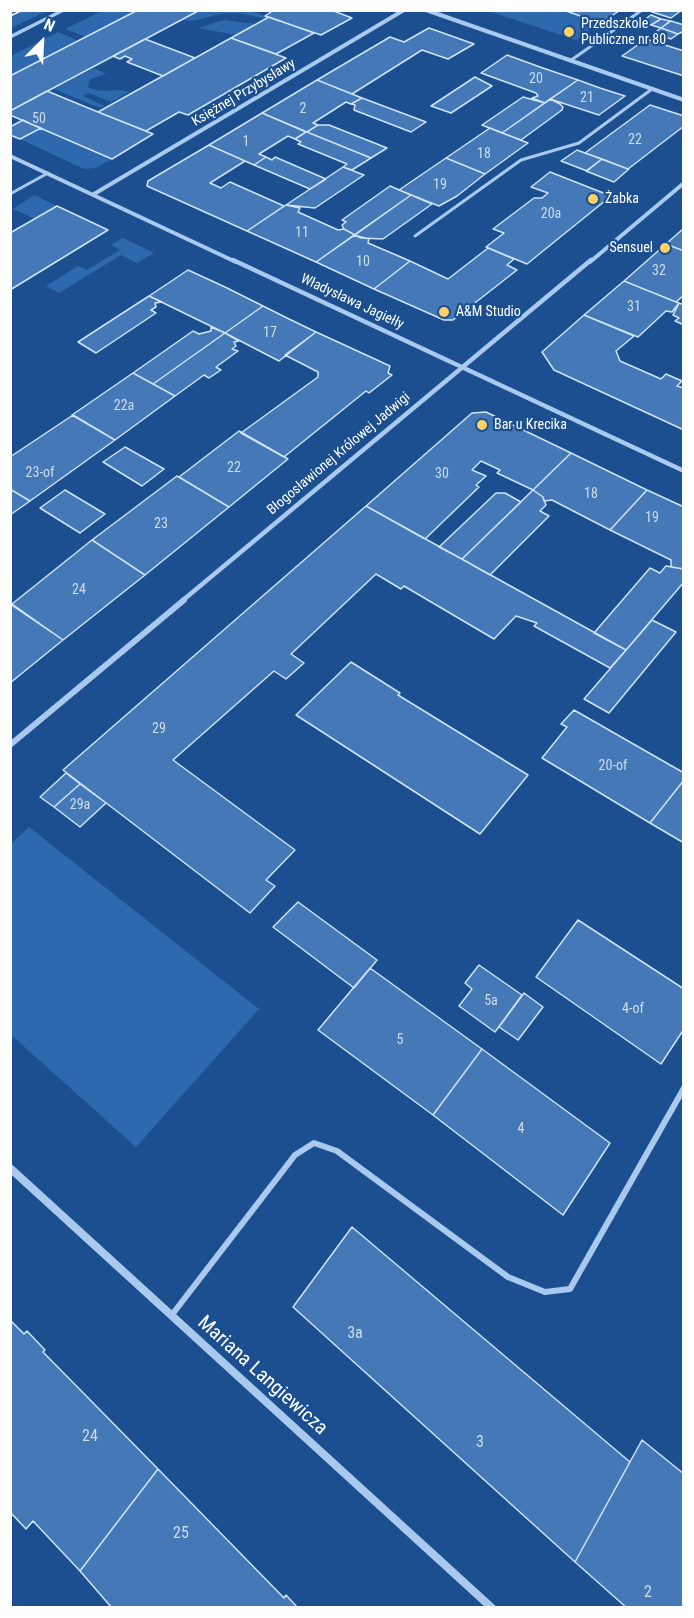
<!DOCTYPE html>
<html>
<head>
<meta charset="utf-8">
<style>
  body { margin:0 }
  #map { position:relative; width:694px; height:1618px; overflow:hidden; background:#1b4f8f; font-family:"Roboto Condensed",sans-serif }
  canvas { display:block }
  .frame { position:absolute; inset:0; border:12px solid #fff; pointer-events:none }
  .north { position:absolute; left:12px; top:12px; width:60px; height:60px; -webkit-text-stroke:4px #1b4f8f; paint-order:stroke; rotate:24deg; font-size:16px; font-weight:700; line-height:24px; text-align:center; color:#fff }
  .north::after { content:''; display:block; margin:auto; width:21px; height:27px; background:#fff; clip-path:polygon(50% 0,100% 100%,50% 72%,0 100%) }
</style>
</head>
<body>
<div id="map">
<canvas width="694" height="1618"></canvas>
<div class="frame"></div>
<div class="north">N</div>
</div>
<script>
const context = document.querySelector('canvas').getContext('2d');
context.lineJoin = 'round';
function fillPath(path, color) { context.fillStyle = color; context.fill(path, 'evenodd'); }
function stroke(path, color, width, dash) { context.strokeStyle = color; context.lineWidth = width; context.lineCap = dash ? 'butt' : 'round'; context.setLineDash(dash || []); context.stroke(path); }
function label(font, color, halo, rows, align = 'center') {
  context.font = font + ' "Roboto Condensed",sans-serif'; context.lineWidth = 4.5; context.setLineDash([]); context.textBaseline = 'middle'; context.strokeStyle = halo; context.fillStyle = color; for (const [text, x, y, turn = 0] of rows) {
    context.save(); context.translate(x, y); context.rotate((+turn || 0) * Math.PI / 180); context.textAlign = isNaN(turn) ? turn : align; if (halo) context.strokeText(text, 0, 0); context.fillText(text, 0, 0); context.restore();
  }
}
fillPath(new Path2D(`
  M11,10h36v1l-36,17z
  M200,10l51,1 18,6 -4,2c-14,-4 -29,-7 -44,-5 -13,2 -26,9 -38,6z
  M102,11h36l-52,26 -21,-8z
  M488,11h75l38,12 -25,17z
  M223,20l33,4 -20,11 -38,-7z
  M58,32l21,9 -68,35v-20z
  M94,68l12,6 -16,5 -2,8c15,8 28,0 41,5l-18,10 -22,-9 -6,3 22,10 -5,2 -46,-19z
  M41,128l71,31 -17,9 -11,1 -64,-30z
  M34,195l23,11 -22,13 -22,-10z
  M123,238l31,15 -17,10 -16,-8 -62,38 -13,-7 32,-20 9,4 33,-20 -9,-5z
  M29,827l230,182 -123,138 -125,-112v-191z`), '#2e69ad');
const building = new Path2D(`
  M138,10h62l-190,101v-35z
  M274,10h57l21,8 -31,17 -56,-19z
  M563,10h56v1l-18,12z
  M654,10h28l-11,8 -19,-6z
  M651,15l10,4 -10,6 -10,-3z
  M269,17l45,16 -38,21 -45,-16z
  M661,19l9,2 -9,7 -10,-3z
  M671,21l13,4v6l-6,3 -17,-6z
  M429,28l45,16 -26,15 -26,-9 -70,44 -35,-14 73,-43 14,5z
  M661,28l17,6 -7,5 -17,-6z
  M231,38l55,20 -98,57 -9,-3 -33,19 -48,-19z
  M145,39l50,19 -32,18 -36,-14 5,-3 -7,-3 -5,3 -7,-3z
  M646,39l38,12v25l-62,-20z
  M507,55l33,12 38,13 -33,23 -13,-5 6,-2 -2,-3 -55,-20z
  M475,77l17,9 -41,27 -20,-7z
  M317,80l45,18 -11,6 -5,-2 -33,21 5,2 -11,7 -45,-19z
  M578,80l22,8 25,8 -26,19 -49,-16z
  M47,91l51,21 55,22 -41,25 -102,-44v-4z
  M523,97l22,6 -43,30 -20,-8z
  M362,98l64,24 -15,10 -57,-22 1,-5 -4,-1z
  M550,99l10,5 3,3 -1,3 -41,30 -19,-7z
  M650,105l34,11v10l-56,43 -43,-16z
  M262,113l44,19 -11,7 -7,-3 -29,18 7,3 -12,8 -45,-20z
  M23,120l8,4 10,4 -21,11 -10,-4v-8z
  M318,125h11l58,23 -16,10 -64,-26z
  M490,128l38,15 -43,31 -39,-16z
  M306,132h1l64,26 -19,12 -9,-3 4,-3 -49,-20 3,-2 -6,-3z
  M209,145l36,16 -35,22 11,5 9,-6 54,24 -37,25 -100,-45 1,-5z
  M577,150l8,3 17,6 -15,12 -26,-10z
  M266,157l6,3 3,-3 51,22 -16,10 -56,-24z
  M446,158l39,16 -28,22 -18,10 -40,-16z
  M602,159l26,10h1l-15,13 -28,-11z
  M343,167l21,8 -49,33 -29,-3z
  M550,172l61,24 -84,68 -41,-17 18,-14 -11,-4 41,-31h8l6,-5 -17,-6z
  M390,186l21,9 -56,40 -11,-6 -2,-4 4,-3 -4,-2z
  M411,195l21,9 -49,35 -22,-1 -7,-3z
  M286,205l14,3 -2,4 40,18 6,-1 11,6 -39,27 -69,-31z
  M57,206l51,24 -98,60v-57z
  M684,228v23l-18,-7z
  M354,235l15,4 -1,4 42,18 -36,28 -58,-27z
  M666,244l18,7v44l-8,7 -52,-21z
  M488,248l26,11 -7,6 10,5 -64,50h-9l-70,-31 36,-28 38,18z
  M188,270l37,17 38,19 -38,27 -76,-37z
  M624,281l52,21 3,1 -7,9 -6,-1 -28,26 -54,-22z
  M149,296l13,6 -7,1 1,4 -5,3 5,3 -60,40 -18,-11z
  M679,303l5,2v20l-9,-4 4,-3 -6,-3z
  M263,306l26,13 27,13 -37,29 -54,-28z
  M584,315l50,21 -18,15 4,10 41,18 5,-5 16,7 -5,5 7,2v42l-130,-60 -12,-18z
  M211,327l14,6 -72,51 -20,-11 60,-42 6,3 12,-3z
  M316,332l74,34 -2,7 4,2 -23,18 -3,-2 -82,66 -43,-24 77,-56v-5l-33,-17z
  M225,333l14,8 -5,1 2,4 -4,3 6,2 -22,16 5,3 -12,8 -5,-3 -29,21 -22,-12z
  M133,373l42,23 -60,44 -43,-25z
  M486,412l85,41 -38,37 -36,-17 3,-3 -19,-9 -9,9 14,6 -10,9 3,2 -54,52 -59,-33 106,-93z
  M73,415l42,25 -85,61 -20,-12v-32z
  M239,431l49,28 -59,48 -50,-30z
  M125,447l39,22 -22,17 -39,-24z
  M571,453l76,37 -37,40 -58,-30 -8,1 -1,-4 -10,-7z
  M177,476l52,31 -84,68 -53,-35z
  M10,489l20,12 -20,14z
  M65,490l40,24 -25,19 -40,-25z
  M533,490l10,7 3,8 -6,6 9,5 -59,59 -28,-16z
  M647,490l37,17v62l-13,-2v-7l-61,-30z
  M496,493h9l16,9 -59,57 -23,-12z
  M366,506l260,144 -16,18 -76,-42 3,-3 -21,-7 -22,23 -90,-53 -3,3 -25,-15 -85,80 13,9 -18,16 -12,-8 -101,89 122,90 -29,30 9,6 -25,27 -187,-143z
  M92,540l53,35 -82,65 -51,-36z
  M666,566l18,3v13l-58,68 -32,-17 56,-65 10,5z
  M10,604l53,36 -53,43z
  M652,620l24,12 -67,81 -25,-14z
  M351,662l49,31 -2,2 130,80 -48,59 -184,-119z
  M574,710l110,63v7l-34,43 -108,-65 25,-31 -6,-3z
  M66,773l14,11 -26,23 -14,-10z
  M684,780v63l-34,-20z
  M80,784l26,19 -26,24 -26,-20z
  M298,902l79,58 -23,28 -81,-61z
  M578,920l106,69v40l-23,35 -125,-87z
  M479,965l43,30 -27,37 -36,-26 13,-17 -7,-6z
  M370,968l112,81 -49,66 -115,-85z
  M524,993l19,14 -25,33 -19,-13z
  M482,1049l128,94 -47,72 -130,-100z
  M352,1227l278,235 -55,100 -282,-255z
  M10,1320l14,14 3,-3 18,19 -2,2 115,117 -78,102 -47,-50 -7,8 -16,-17z
  M642,1440l42,34v134h-57l-52,-46z
  M158,1469l126,129 2,-3 12,13h-186l-32,-37z`);
fillPath(building, '#4478b7');
stroke(building, '#cfe3fa', 1.5);
stroke(new Path2D(`
  M570,61l72,-51
  M10,194l38,-21
  M415,236l106,-76 58,-17 73,-54`), '#a9c9ee', 3);
stroke(new Path2D(`
  M171,1316l124,-161 19,-12 23,8 171,126 37,15 25,-3 114,-201`), '#a9c9ee', 6);
stroke(new Path2D(`
  M426,10l258,90
  M10,156l226,106
  M94,194l310,-184
  M590,262l94,-79`), '#a9c9ee', 4);
stroke(new Path2D(`
  M233,260l451,211
  M182,601l409,-341`), '#a9c9ee', 4.5);
stroke(new Path2D(`
  M10,745l174,-145`), '#a9c9ee', 6);
stroke(new Path2D(`
  M10,1168l482,440`), '#a9c9ee', 8);
fillPath(new Path2D(`
  M60,10h7l-57,29v-4z`), '#a9c9ee');
stroke(new Path2D(`
  M10,16l13,-6`), '#fff', 1.5);
for (const [x, y, r, color] of [
  [569,32,6,"#ffd166"],
  [593,199,6,"#ffd166"],
  [665,248,6,"#ffd166"],
  [444,312,6,"#ffd166"],
  [482,425,6,"#ffd166"]
]) { const dot = new Path2D(); dot.arc(x, y, r, 0, 2 * Math.PI); context.fillStyle = color; context.fill(dot); stroke(dot, '#1b4f8f', 2); }
label('14px', '#fff', '#1b4f8f', [
  ["Przedszkole",581,24],
  ["Publiczne nr 80",581,40],
  ["Żabka",605,199],
  ["Sensuel",653,248,"right"],
  ["A&M Studio",456,312],
  ["Bar u Krecika",494,425]
], 'left');
label('14px', '#d0dded', null, [
  ["20",536,79],
  ["21",587,98],
  ["2",303,109],
  ["50",39,119],
  ["22",635,140],
  ["1",246,142],
  ["18",484,154],
  ["19",440,185],
  ["20a",551,214],
  ["11",302,233],
  ["10",363,262],
  ["32",659,271],
  ["31",634,307],
  ["17",270,333],
  ["22a",124,406],
  ["22",234,468],
  ["23-of",40,473],
  ["30",442,474],
  ["18",591,494],
  ["19",652,518],
  ["23",161,524],
  ["24",79,590],
  ["29",159,729],
  ["20-of",613,766],
  ["29a",80,805],
  ["5a",491,1001],
  ["4-of",633,1009],
  ["5",400,1040],
  ["4",521,1129]
]);
label('14px', '#fff', '#1b4f8f', [
  ["Księżnej Przybysławy",244,93,-31],
  ["Władysława Jagiełły",352,302,25],
  ["Błogosławionej Królowej Jadwigi",339,454,-40]
]);
label('16px', '#d0dded', null, [
  ["3a",355,1334],
  ["24",90,1437],
  ["3",480,1443],
  ["25",181,1534],
  ["2",648,1593]
]);
label('20px', '#fff', '#1b4f8f', [
  ["Mariana Langiewicza",262,1376,42]
]);
</script>
</body>
</html>
